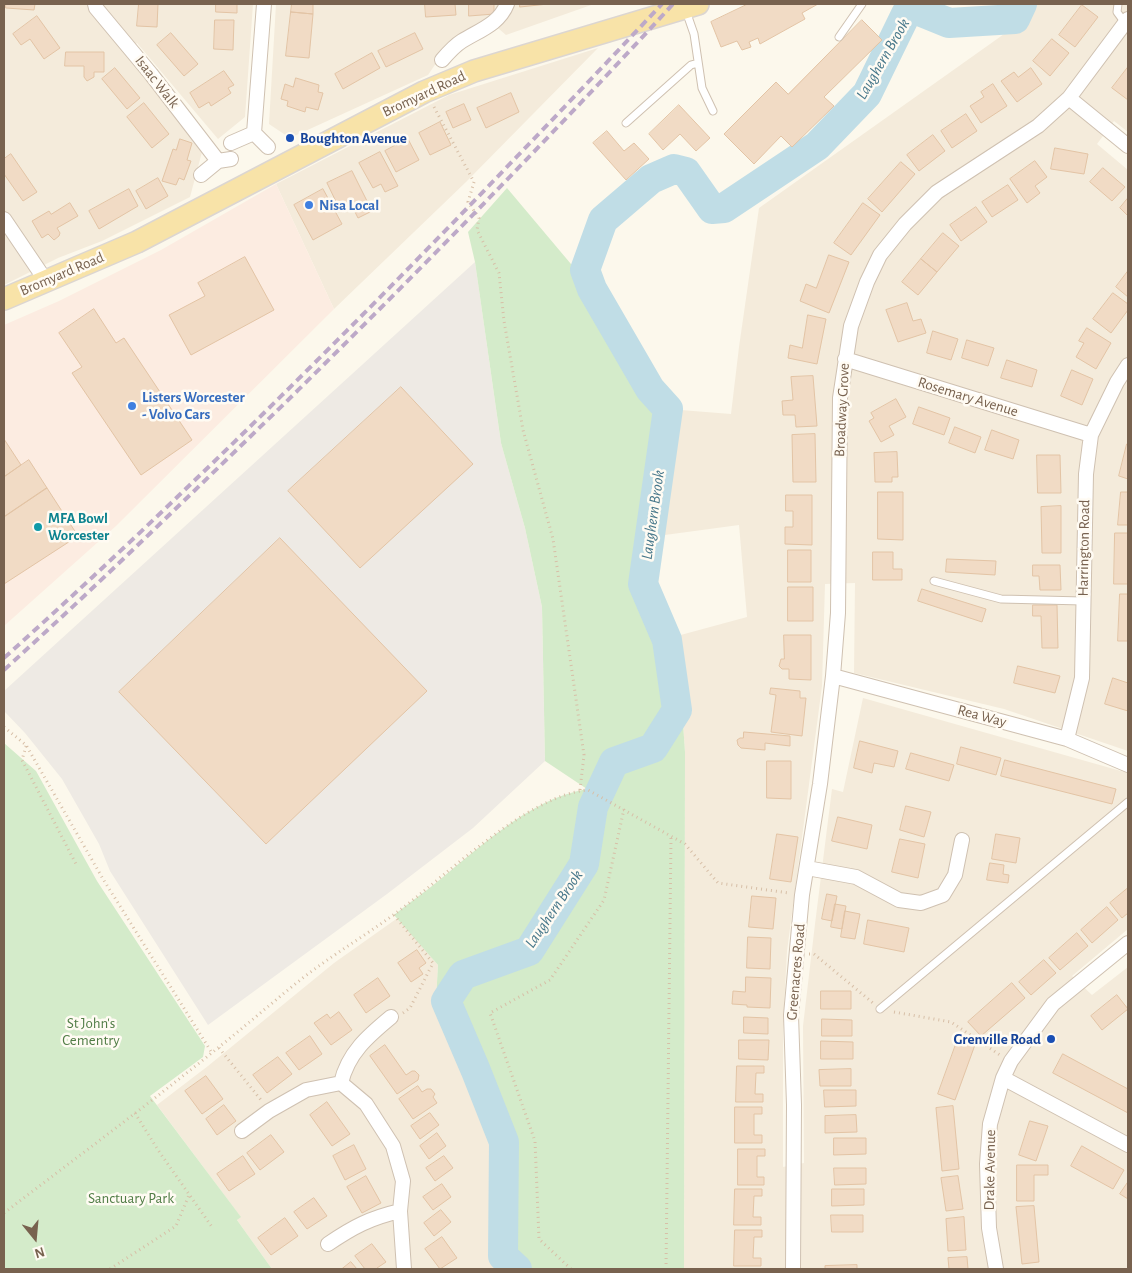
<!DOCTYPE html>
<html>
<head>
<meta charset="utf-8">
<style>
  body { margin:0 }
  #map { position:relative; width:1132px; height:1273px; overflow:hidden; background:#fcf8ec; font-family:"Alegreya Sans",sans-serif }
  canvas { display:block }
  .frame { position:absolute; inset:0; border:5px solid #78624f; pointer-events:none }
  .north { position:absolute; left:10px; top:1213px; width:50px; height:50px; -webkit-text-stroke:4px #fffbf3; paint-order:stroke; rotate:163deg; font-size:14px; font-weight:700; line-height:20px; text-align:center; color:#78624f }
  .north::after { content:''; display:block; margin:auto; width:18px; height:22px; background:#78624f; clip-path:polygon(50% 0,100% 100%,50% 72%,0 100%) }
</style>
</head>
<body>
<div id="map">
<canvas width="1132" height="1273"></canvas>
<div class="frame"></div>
<div class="north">N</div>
</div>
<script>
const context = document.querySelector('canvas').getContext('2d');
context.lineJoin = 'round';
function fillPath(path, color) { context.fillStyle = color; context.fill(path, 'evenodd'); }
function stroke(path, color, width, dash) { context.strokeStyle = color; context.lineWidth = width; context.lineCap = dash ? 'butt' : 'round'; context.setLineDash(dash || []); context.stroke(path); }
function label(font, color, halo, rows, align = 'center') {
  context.font = font + ' "Alegreya Sans",sans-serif'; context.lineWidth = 5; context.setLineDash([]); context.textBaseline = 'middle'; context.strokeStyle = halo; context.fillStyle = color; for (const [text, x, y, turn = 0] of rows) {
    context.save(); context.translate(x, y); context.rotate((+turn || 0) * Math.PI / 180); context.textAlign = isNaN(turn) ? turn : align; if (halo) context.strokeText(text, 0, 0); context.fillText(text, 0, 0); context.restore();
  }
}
fillPath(new Path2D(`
  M4,4h249l-8,113 -27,22 -81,-96 -11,10 76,99 -12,45 -88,44 -44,17 -54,27z
  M276,4h318l-88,31 -7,-6 -7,-8 -43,23 -21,31 -138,63 -21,-14z
  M1037,4h91v128l-14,-11 -17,23 31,26v581l-124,-42 -150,-36 1,-90 -30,1 -3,102 -35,265 -4,77v139l21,-4 -1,-137 12,-102 17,-135 11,3 20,-94 265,75v156l-56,47 20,19 36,-28v302h-444l1,-517 -8,-116 70,-19 -8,-92 -89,12 18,-128 63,5 8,-67 20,-139 262,-186z
  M598,48l-132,134 -132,127 -58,-125 173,-89z
  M399,917l39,48 -2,35 41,93 16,48 -1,62 3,54 10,12h-233l-35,-49 3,-4 -83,-111 51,-39 126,-103z`), '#f4ebdb');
fillPath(new Path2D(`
  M276,184l58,125 -218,217 -112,100v-301l55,-24 102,-51z`), '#fcece1');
fillPath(new Path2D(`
  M475,262l26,181 24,85 17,79 3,154 -72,67 -86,66 -179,131 -98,-154 -11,-27 -37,-65 -37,-46 -21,-22v-20z`), '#eeeae4');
fillPath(new Path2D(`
  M507,188l85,101 58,100 18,20 -25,175 34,52 8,116 -1,517h-179l-10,-11 -3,-55 1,-62 -16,-48 -41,-93 2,-35 -44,-50c11,-9 22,-17 33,-25 47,-37 100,-91 160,-101l-42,-28 -3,-154 -17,-79 -24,-85 -26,-181 -7,-30z
  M4,743l32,28 61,110 108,165 -2,11 -53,39 91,121 -4,3 35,49h-268z`), '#d4ebca');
stroke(new Path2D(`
  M517,1269l-14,-13 1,-114 -28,-71 -30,-70 17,-26 66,-24 55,-87 9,-57 21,-45 39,-14 24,-38 -10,-70 -24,-56 25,-175 -18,-20 -58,-100 -7,-19 18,-50 48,-41 23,-10 12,3 26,37 12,-1 93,-62 50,-52 39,-80 11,-4 32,13 66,-4 7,-15`), '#c0dde6', 30);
const building = new Path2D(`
  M6,4h29l-1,6 -28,-2z
  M139,4h19l-1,23 -20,-1z
  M216,4h21v9l-21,-1z
  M292,4h21v10l-22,-2z
  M425,4h30l1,11 -30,2z
  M469,4h25v10l-25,2z
  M520,4h28l-28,3z
  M748,4h70l-16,9 3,6 -45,25 -2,-6 -9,4 2,5 -9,3 -5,-9 -16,6 -10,-25z
  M1082,5l16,12 -23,30 -16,-12z
  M291,12l22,2 -4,44 -23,-2z
  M37,16l23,32 -16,11 -14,-20 -9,6 -8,-11z
  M215,20h19l-1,30 -19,-1z
  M862,20l20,20 -58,57 10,9 -42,41 -11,-11 -27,28 -30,-30 52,-52 12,12z
  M171,33l27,31 -14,12 -27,-31z
  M415,33l8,16 -37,18 -8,-16z
  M1052,39l17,14 -19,23 -17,-15z
  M66,52h38v20h-10v5l-7,4 -3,-4v-11h-19z
  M372,53l8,15 -37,21 -8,-15z
  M1128,67v33l-16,-12z
  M115,68l25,30 -13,11 -25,-30z
  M1031,68l11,16 -25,18 -16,-21 13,-9 4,5z
  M224,71l10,14 -6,3 3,5 -20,13 -2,-4 -10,6 -9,-15z
  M296,78l23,7 -1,7 5,1 -5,17 -12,-3 -1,5 -18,-6 1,-5 -7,-2 4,-15 8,3z
  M993,84l14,22 -26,17 -11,-17 14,-9 -3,-5z
  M511,93l8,19 -33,16 -9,-20z
  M144,103l25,31 -17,14 -25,-31z
  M464,104l7,16 -18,8 -7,-16z
  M679,105l31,33 -14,13 -16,-17 -17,16 -14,-16z
  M966,114l11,17 -25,17 -11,-17z
  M440,122l11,23 -21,10 -11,-22z
  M607,131l17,20 10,-8 15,16 -23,21 -33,-37z
  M933,135l12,16 -26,20 -12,-16z
  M180,139l12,4 -5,17 4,1 -7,19 -5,-2 -3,7 -14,-4 11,-32 3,1z
  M408,139l11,21 -23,12 -11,-21z
  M1055,148l33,6 -4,20 -33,-5z
  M380,152l18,34 -13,6 -4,-8 -8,4 -14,-25z
  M11,154l26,38 -14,9 -19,-27v-15z
  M1035,161l12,16 -12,9 5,7 -13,10 -17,-24z
  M901,162l14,12 -33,38 -14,-13z
  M1103,168l22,19 -13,14 -22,-19z
  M352,171l20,40 -14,7 -6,-12 -11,6 -14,-29z
  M158,178l10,18 -22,13 -10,-18z
  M1008,185l10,15 -26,17 -10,-15z
  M129,189l9,17 -39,23 -10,-18z
  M323,189l19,35 -29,16 -19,-35z
  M1128,198v18l-8,-8z
  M70,203l8,13 -21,12 3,5 -1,3 -5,4 -6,-6 -6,4 -10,-17 17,-10 2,3z
  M863,203l17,12 -29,40 -17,-12z
  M976,207l11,15 -26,19 -11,-16z
  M943,233l16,13 -22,26 -16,-13z
  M829,255l20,7 -20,51 -29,-12 6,-17 10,4z
  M245,257l29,53 -83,45 -22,-40 36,-19 -7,-13z
  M921,259l16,13 -19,23 -16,-13z
  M1128,271v26l-12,-10z
  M1113,293l15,11v6l-17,23 -18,-14z
  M907,303l6,18 8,-2 5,14 -28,9 -12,-32z
  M94,309l22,34 8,-5 68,102 -51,35 -69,-102 10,-6 -23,-34z
  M808,315l18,4 -9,45 -29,-6 2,-13 12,3z
  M1087,328l24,15 -15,26 -20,-12 8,-14 -5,-2z
  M933,331l25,8 -7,21 -24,-7z
  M967,340l27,8 -6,18 -26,-8z
  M1007,360l30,10 -5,17 -31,-9z
  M1072,370l21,9 -11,26 -21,-9z
  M813,376l4,50 -21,1 -1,-12h-12l-1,-14 11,-1 -2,-23z
  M401,387l72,77 -113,104 -72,-77z
  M896,399l10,18 -17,9 5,9 -13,7 -12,-21 5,-3 -3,-5z
  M919,407l31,11 -6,17 -31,-11z
  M955,427l26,10 -6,16 -26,-10z
  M992,430l27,10 -6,19 -28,-9z
  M815,434l1,48h-23l-1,-47z
  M4,439l17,26 -17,12z
  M1127,444h1v35l-9,-3z
  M897,452l1,25h-6v5h-17l-1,-29z
  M1037,455h23l1,38h-23z
  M29,460l18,28 -43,29v-40z
  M47,488l31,48 -74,48v-67z
  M878,492h25v48l-25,-1z
  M1121,492h7v33h-10z
  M786,495h26v50l-27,-1v-17h8v-16h-7z
  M1061,506v47h-19l-1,-46z
  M1115,533h13v51h-14z
  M280,538l147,153 -161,153 -147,-152z
  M788,550h23v32h-23z
  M873,552h20v17h9v11h-29z
  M947,559l49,2 -1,14 -49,-3z
  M1033,565h27l1,25h-21l-1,-14h-6z
  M788,587h25v34h-25z
  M922,589l64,20 -4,13 -64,-21z
  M1120,594h8v47h-10z
  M1033,605h24l1,43h-16l-1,-32h-8z
  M784,635h27v45l-22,-1v-10h-7l-3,-3 2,-7h3z
  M1018,666l42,10 -5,17 -41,-10z
  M1113,678l15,5v28l-23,-7z
  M771,688l29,3v7h6l-4,38 -31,-4 5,-37 -6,-1z
  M744,732l46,4v10l-25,-3v7l-24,-2 -3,-3 -1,-5 3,-2h3z
  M860,741l38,10 -4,16 -20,-4 -2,10 -18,-5z
  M961,747l40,11 -5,17 -39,-11z
  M911,753l43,12 -5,16 -43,-12z
  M1005,760l111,29 -4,15 -111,-28z
  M767,761h24v38l-24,-1z
  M906,806l25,6 -7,25 -24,-7z
  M838,817l34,8 -5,24 -35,-8z
  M777,834l21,3 -7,45 -21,-3z
  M996,834l24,4 -4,25 -24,-4z
  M900,839l25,5 -7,34 -26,-6z
  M990,863l14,2 -1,9 6,1 -1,8 -21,-3z
  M1128,888v25l-6,5 -12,-15z
  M827,894l10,2 -5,25 -10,-2z
  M752,896l24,2 -3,31 -24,-2z
  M835,904l11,2 -4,23 -11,-2z
  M1107,907l11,13 -26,23 -11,-13z
  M845,911l15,3 -5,25 -14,-2z
  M868,920l41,8 -5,24 -40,-8z
  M1077,933l11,13 -28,24 -11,-12z
  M748,937l23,1 -1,31 -23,-1z
  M417,950l9,13 -7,5 4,6 -12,8 -13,-19z
  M1044,960l12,13 -25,22 -12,-13z
  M746,977l25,1 -1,30 -23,-1v-2l-15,-1 1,-13 12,1z
  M378,978l12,18 -24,17 -12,-18z
  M1012,983l13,15 -44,38 -13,-14z
  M821,991h30v18h-30z
  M1117,995l11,14 -26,21 -11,-14z
  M339,1012l13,18 -21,15 -17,-22 13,-9 3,4z
  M744,1017l24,1v16l-24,-1z
  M822,1019l30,1v16h-30z
  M310,1036l12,18 -23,16 -13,-17z
  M959,1036l17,6 -21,58 -17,-6z
  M739,1040h30l-1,20 -29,-1z
  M821,1041l32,1v17h-32z
  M385,1045l21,30 6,-4h3l4,4 -1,5 -21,14 -27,-38z
  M1063,1054l65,35v24l-75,-40z
  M278,1057l14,17 -25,19 -14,-18z
  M737,1066h27v7h-8l-1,21h8v8h-27z
  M851,1069v17h-31l-1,-16z
  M206,1076l17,23 -21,15 -17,-23z
  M418,1086l4,6 5,-3h4l4,5 -2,3 4,6 -24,16 -14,-20z
  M824,1090h32v16l-31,1z
  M327,1102l23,32 -18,12 -22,-31z
  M224,1105l12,16 -19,14 -11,-16z
  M953,1106l6,63 -17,2 -6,-63z
  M735,1107h27v7h-8v21h8v8h-27z
  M430,1113l9,12 -19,14 -9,-13z
  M856,1115l1,17 -32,1v-17z
  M1030,1121l18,5 -12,35 -17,-6z
  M437,1133l9,13 -17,13 -9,-13z
  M271,1135l13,17 -24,18 -13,-17z
  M834,1138h32v16l-32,1z
  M354,1145l12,24 -21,11 -12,-24z
  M1082,1146l42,24 -11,19 -42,-23z
  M738,1149h27v7h-8v21h7v8h-26z
  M243,1156l12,18 -26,17 -12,-17z
  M444,1156l9,12 -18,13 -9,-13z
  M1017,1165h31v10h-14v26h-17z
  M834,1168h32v16l-31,1z
  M366,1176l15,27 -19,10 -15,-26z
  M958,1176l5,33 -17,2 -5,-33z
  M1128,1182v17l-8,-5z
  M442,1184l9,13 -18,13 -10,-13z
  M735,1189h27v7h-8l-1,21h8v8h-27z
  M832,1189h32v16l-32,1z
  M314,1198l13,18 -20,13 -13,-17z
  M1034,1206l5,56 -17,2 -6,-57z
  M441,1210l10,12 -17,14 -10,-13z
  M831,1215h32v17h-31z
  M964,1217l2,33 -18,1 -2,-32z
  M285,1218l13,18 -27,19 -13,-17z
  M735,1230h27v7h-8l-1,21h8v8h-27z
  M442,1237l15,21 -17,11 -15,-20z
  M372,1244l14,18 -9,6 1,1h-13l-10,-13z
  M967,1257l1,12h-19l-1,-11z
  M351,1262l6,7h-15z
  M857,1265v4h-32v-3z`);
fillPath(building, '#f1dbc5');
stroke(building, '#e3c4a5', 1);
const service = new Path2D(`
  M1118,4l-1,8 8,11
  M686,11l8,23 8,54 11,23
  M839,37l23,-33
  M626,123l65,-58 7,-2
  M934,581l67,18 82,2
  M880,1009l248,-207`);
const minor = new Path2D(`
  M95,4l1,4 55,66 67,87
  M442,60c6,-7 12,-14 20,-19 18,-11 37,-17 45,-37
  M1069,98l59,48
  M254,133l10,-129
  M231,143l23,-10 14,14
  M201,175l17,-14 13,-2
  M4,219l42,62
  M845,359l246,76
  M833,676l234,63 61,26
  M1067,739l15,-61 4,-204 5,-39 26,-53 11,-17
  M807,868l49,9 43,23 22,3 22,-8 12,-20 7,-35
  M1003,1078l125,67
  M341,1083c7,-30 27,-47 50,-66
  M242,1131l27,-20 37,-21 35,-7 25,21 27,42 10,35 -3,30 4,58
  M328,1244c25,-17 42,-26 72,-33
  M793,1269l1,-164 -3,-90 11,-120 18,-111 13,-108 5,-63 2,-215 11,-72 16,-44 13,-27 25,-31 32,-32 101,-66 31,-28 59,-79
  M996,1269l-7,-41 -2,-64 3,-40 13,-46 8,-17 42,-57 75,-61`);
const primary = new Path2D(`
  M4,299l133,-57 287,-150 50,-21 224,-67`);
stroke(service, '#cfc1b1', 9);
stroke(minor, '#cfc1b1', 16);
stroke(primary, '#dcd6d1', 24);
stroke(new Path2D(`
  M434,107l40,75 -6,20 11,16 -2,12 22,43 5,48 19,109 30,109 31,216 -4,35
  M4,727l22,18 77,134 109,174
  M26,746l-4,14 55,106
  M394,915l39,48 -23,45 -7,5
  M809,954h5l59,49
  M894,1012l57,10 49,33
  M219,1048l42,52
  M135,1113l23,37 54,77
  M4,1213c72,-55 145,-109 215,-166 29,-23 56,-47 85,-70 31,-24 64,-43 96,-67 48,-36 128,-115 188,-120l97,54 33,39 71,10
  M110,1269l66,-43 13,-31
  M571,1269l-32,-30 -4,-98 -45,-128 60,-33 54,-80 20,-91
  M666,1269l5,-433`), '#d7bfa7', 3, [1, 4]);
stroke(service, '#fff', 7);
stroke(minor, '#fff', 14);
stroke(primary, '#f8e3a8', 21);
stroke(new Path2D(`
  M4,658c230,-207 446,-429 658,-654
  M4,670c96,-87 189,-178 282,-268 132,-130 262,-262 387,-398`), '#bda9c8', 4, [8, 5]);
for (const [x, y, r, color] of [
  [290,138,5,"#1a4fb4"],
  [309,205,5,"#3f7fe0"],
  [132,406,5,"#3f7fe0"],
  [38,527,5,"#0f9aa8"],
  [1051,1039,5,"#1a4fb4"]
]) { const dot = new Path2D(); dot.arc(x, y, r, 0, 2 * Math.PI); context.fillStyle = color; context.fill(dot); stroke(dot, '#fffbf3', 2); }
label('15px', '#78624f', '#fffbf3', [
  ["Isaac Walk",157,82,52],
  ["Bromyard Road",424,94,-25],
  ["Bromyard Road",62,274,-23],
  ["Rosemary Avenue",968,397,17],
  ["Broadway Grove",842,410,-87],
  ["Harrington Road",1084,548,-89],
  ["Rea Way",982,716,15],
  ["Greenacres Road",796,972,-85],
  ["Drake Avenue",990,1170,-89]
]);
label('bold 15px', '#164399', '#fffbf3', [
  ["Boughton Avenue",300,138],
  ["Grenville Road",1041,1039,"right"]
], 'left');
label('bold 15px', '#366cbe', '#fffbf3', [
  ["Nisa Local",319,205],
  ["Listers Worcester",142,397],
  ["- Volvo Cars",142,414]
], 'left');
label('bold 15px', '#0d838f', '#fffbf3', [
  ["MFA Bowl",48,518],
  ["Worcester",48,535]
], 'left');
label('15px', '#517d46', '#fffbf3', [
  ["St John's",91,1023],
  ["Cementry",91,1040],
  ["Sanctuary Park",131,1198]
]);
label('italic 16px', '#48788b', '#fffbf3', [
  ["Laughern Brook",883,59,-60],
  ["Laughern Brook",653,515,-82],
  ["Laughern Brook",554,909,-56]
]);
</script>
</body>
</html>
